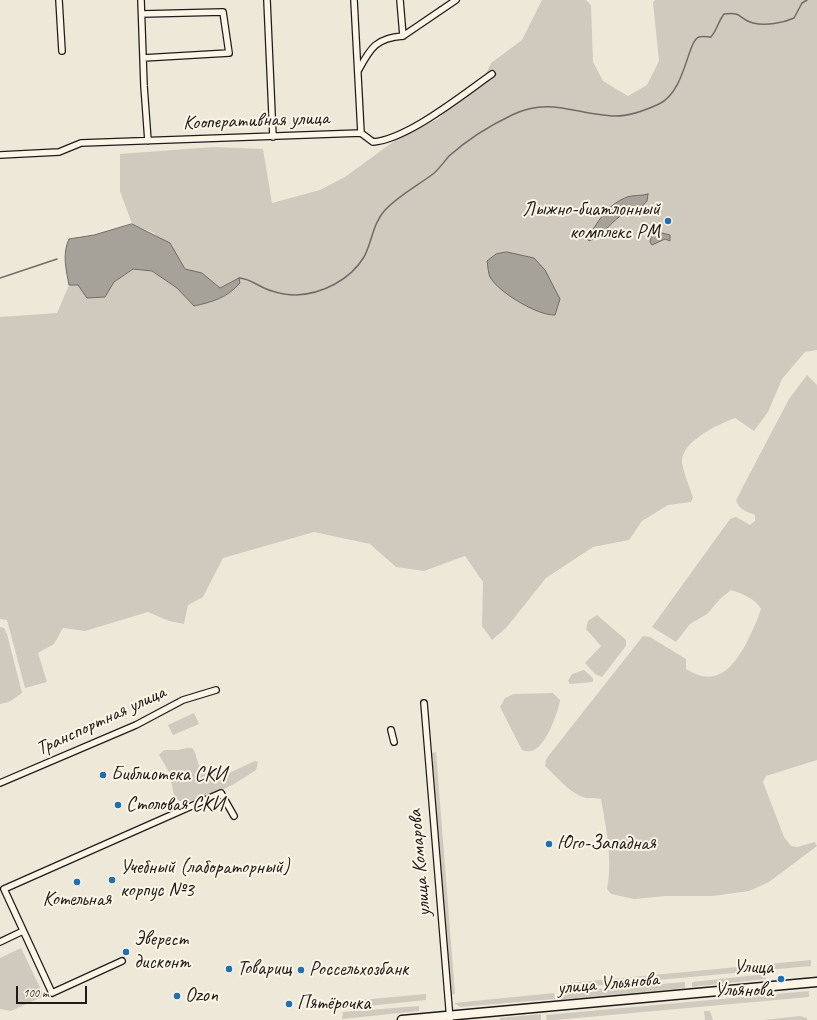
<!DOCTYPE html>
<html>
<head>
<meta charset="utf-8">
<style>
  body { margin:0 }
  #map { position:relative; width:817px; height:1020px; overflow:hidden; background:#eee8d9; font-family:Caveat,sans-serif }
  canvas { display:block }
  .scale { position:absolute; left:16px; top:986px; width:71px; height:18px; box-sizing:border-box; border:2px solid #1c1c1c; border-top:0; padding-left:5px; font-size:12px; line-height:14px; white-space:nowrap; color:#1c1c1c; -webkit-text-stroke:3px #fcf5e5; paint-order:stroke }
</style>
</head>
<body>
<div id="map">
<canvas width="817" height="1020"></canvas>
<div class="scale">100 m</div>
</div>
<script>
const context = document.querySelector('canvas').getContext('2d');
context.lineJoin = 'round';
function fillPath(path, color) { context.fillStyle = color; context.fill(path, 'evenodd'); }
function stroke(path, color, width, dash) { context.strokeStyle = color; context.lineWidth = width; context.lineCap = dash ? 'butt' : 'round'; context.setLineDash(dash || []); context.stroke(path); }
function label(font, color, halo, rows, align = 'center') {
  context.font = font + ' Caveat,sans-serif'; context.lineWidth = 4; context.setLineDash([]); context.textBaseline = 'middle'; context.strokeStyle = halo; context.fillStyle = color; for (const [text, x, y, turn = 0] of rows) {
    context.save(); context.translate(x, y); context.rotate((+turn || 0) * Math.PI / 180); context.textAlign = isNaN(turn) ? turn : align; if (halo) context.strokeText(text, 0, 0); context.fillText(text, 0, 0); context.restore();
  }
}
fillPath(new Path2D(`
  M542,0h44l5,5 2,57 10,19 25,15 19,-11 12,-24 -6,-58 2,-3h162v350l-12,2 -23,27 -14,33 -14,19 -19,-13c-16,6 -53,23 -53,43 0,8 8,27 11,36l-2,5 -23,3 -26,16 -13,19 -36,7 -47,31 -40,50 -14,12 -10,-14 1,-44 -18,-26 -41,15 -28,-4 -26,-23 -56,-12 -91,26 -20,39 -15,8 -4,19 -15,-3 -21,-9 -63,19 -22,-3 -9,16 -16,9 9,29 -22,6 -18,-68 -7,-1v-302l57,-4 12,-28 9,-1 27,13 9,-15 19,-13 19,2 25,17 17,18 45,-28 -19,10 -18,-15 -17,-4 -6,-10 -25,-26 -22,-9 -12,-33v-37l93,-7 50,2 9,54 48,-13 25,-13 52,-38 41,-20 47,-43 6,-13 31,-23z
  M807,375l10,10v375l-51,16 -3,6 21,55 7,9 6,1 18,-5 2,4 -48,36 -20,9 -36,5h-47l-32,3 -23,-5 -4,-5c6,-29 -1,-61 -6,-90 -7,-2 -13,0 -19,-2 -14,-6 -26,-21 -37,-31l1,-7 97,-123 7,1 36,22v10c29,18 44,2 59,-23 6,-13 12,-24 16,-37 -6,-11 -19,-15 -30,-19l-11,9 -13,15 -17,10 -14,18 -24,-15 78,-108 6,-2 14,8 5,-4v-6c-9,-4 -16,-5 -19,-15l53,-101z
  M597,615l29,25v6l-24,31 -7,-3 -10,-11 16,-17 -15,-17 2,-8z
  M0,627l4,1 3,6 15,59 -13,9 -9,2z
  M584,670l9,8v4l-23,2 -2,-3 4,-7z
  M553,693l7,7c-2,13 -15,49 -29,51 -2,1 -7,0 -9,-1l-22,-43 5,-9 9,-4z
  M194,713l5,11 -26,11 -5,-10z
  M187,748h5c6,6 4,22 15,24 6,1 11,-3 17,-2l3,4 28,-13 3,1 -2,8c-19,13 -54,34 -77,31l-5,-6 -5,-23 -10,-17 5,-5h13z
  M436,752l19,242 -5,1 -18,-242z
  M21,948l23,48 -33,15 -11,-2v-51z
  M811,960v6l-252,23v-5z
  M766,974v5l-74,8v-5z
  M685,982v6l-125,12v-8z
  M809,991v6l-254,23h-8l-1,-5z
  M554,993l1,6 -95,8 -6,-4z
  M426,994v6l-87,9 -1,-7z
  M419,1006v5l-77,8 1,-7z
  M704,1011h6l3,9h-8z
  M541,1014v6h-41v-2z
  M800,1016l7,2v2h-44z`), '#cfcabd');
const water = new Path2D(`
  M648,194l-1,7 -11,12c-3,0 -7,-1 -10,0 -13,5 -21,22 -37,28l-2,-2c11,-17 19,-34 40,-42 6,-2 14,-1 21,-3z
  M132,224l38,19 15,26 17,4 18,15 19,-10 1,5c-13,15 -28,19 -46,23l-17,-18 -25,-17 -19,-2 -19,13 -9,15 -18,1 -9,-13h-9c-3,-16 -7,-31 0,-46l25,-4z
  M658,232l12,3v6l-5,-2 -13,6 -2,-3 1,-6z
  M507,252l27,6 11,12 15,29 -5,16c-17,1 -57,-23 -65,-38 -2,-4 -2,-11 -3,-16l9,-7z`);
fillPath(water, '#a7a299');
stroke(water, '#6f6c67', 1);
stroke(new Path2D(`
  M0,278l57,-19
  M239,278c11,0 21,10 33,13 6,2 16,4 24,4 26,-1 54,-15 68,-38 8,-15 9,-34 21,-47 14,-15 32,-24 48,-36 6,-5 11,-12 16,-18 18,-16 42,-31 63,-41 38,-18 62,-1 100,1 15,1 34,-6 47,-12 27,-13 28,-63 40,-67 3,-1 9,0 12,0 7,-8 6,-14 13,-23 19,-3 15,6 29,9 13,3 30,0 41,-5l8,-15 5,-3`), '#6f6c67', 1.5);
const street = new Path2D(`
  M59,0l3,51
  M141,0l3,86 4,55
  M267,0l6,137
  M354,0l7,133
  M400,0l3,36
  M142,14l81,-2 6,41 -86,5
  M403,36l53,-36
  M358,71c12,-22 17,-33 45,-35
  M0,155l59,-3 22,-9 280,-10 12,9c35,-3 89,-47 119,-68
  M424,703l26,317
  M391,730l3,12
  M0,783l136,-58 47,-25 33,-10
  M0,942l23,-11
  M122,961l-70,32 -48,-104 217,-96 13,23`);
const secondary = new Path2D(`
  M402,1020l415,-38`);
stroke(street, '#1c1c1c', 8);
stroke(secondary, '#1c1c1c', 11);
stroke(street, '#fcf5e5', 5.5);
stroke(secondary, '#fcf5e5', 8);
for (const [x, y, r, color] of [
  [668,221,4,"#1f6fb2"],
  [103,775,4,"#1f6fb2"],
  [118,805,4,"#1f6fb2"],
  [549,844,4,"#1f6fb2"],
  [112,880,4,"#1f6fb2"],
  [77,882,4,"#1f6fb2"],
  [126,952,4,"#1f6fb2"],
  [229,969,4,"#1f6fb2"],
  [301,970,4,"#1f6fb2"],
  [781,979,4,"#1f6fb2"],
  [177,996,4,"#1f6fb2"],
  [289,1004,4,"#1f6fb2"]
]) { const dot = new Path2D(); dot.arc(x, y, r, 0, 2 * Math.PI); context.fillStyle = color; context.fill(dot); stroke(dot, '#fcf5e5', 1.5); }
label('20px', '#1c1c1c', '#fcf5e5', [
  ["Кооперативная улица",256,121,-2],
  ["Транспортная улица",101,721,-25],
  ["улица Комарова",420,863,-95],
  ["улица Ульянова",608,984,-5]
]);
label('20px', '#1c1c1c', '#fcf5e5', [
  ["Лыжно-биатлонный",660,210,"right"],
  ["комплекс РМ",660,233,"right"],
  ["Библиотека СКИ",111,775],
  ["Столовая СКИ",126,805],
  ["Юго-Западная",557,844],
  ["Учебный (лабораторный)",120,868],
  ["корпус №3",120,891],
  ["Котельная",77,900,"center"],
  ["Эверест",134,940],
  ["дисконт",134,963],
  ["Улица",773,968,"right"],
  ["Ульянова",773,991,"right"],
  ["Товарищ",237,969],
  ["Россельхозбанк",309,970],
  ["Ozon",185,996],
  ["Пятёрочка",297,1004]
], 'left');
</script>
</body>
</html>
